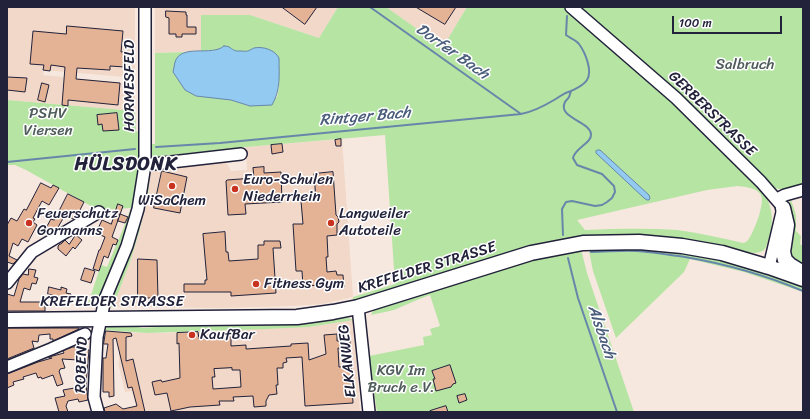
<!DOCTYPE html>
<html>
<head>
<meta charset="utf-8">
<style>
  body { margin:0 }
  #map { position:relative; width:810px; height:419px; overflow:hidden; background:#f7e8df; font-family:Sriracha,sans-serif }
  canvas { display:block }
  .frame { position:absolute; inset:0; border:8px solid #22223b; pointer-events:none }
  .scale { position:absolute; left:672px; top:16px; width:110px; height:18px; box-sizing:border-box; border:2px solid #22223b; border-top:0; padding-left:5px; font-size:12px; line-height:14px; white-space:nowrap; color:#22223b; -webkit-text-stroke:3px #fff; paint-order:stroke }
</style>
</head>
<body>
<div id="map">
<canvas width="810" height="419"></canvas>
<div class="frame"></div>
<div class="scale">100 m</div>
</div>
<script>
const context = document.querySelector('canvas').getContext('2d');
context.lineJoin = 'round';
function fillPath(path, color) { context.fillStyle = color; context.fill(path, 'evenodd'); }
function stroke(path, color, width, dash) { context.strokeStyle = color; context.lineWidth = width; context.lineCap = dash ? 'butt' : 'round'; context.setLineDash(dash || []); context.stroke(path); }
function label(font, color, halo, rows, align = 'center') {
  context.font = font + ' Sriracha,sans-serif'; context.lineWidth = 3; context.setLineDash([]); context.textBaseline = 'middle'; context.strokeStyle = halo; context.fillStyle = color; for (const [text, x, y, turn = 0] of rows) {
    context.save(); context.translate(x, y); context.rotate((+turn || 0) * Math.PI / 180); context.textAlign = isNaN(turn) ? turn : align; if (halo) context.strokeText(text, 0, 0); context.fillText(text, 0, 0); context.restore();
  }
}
fillPath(new Path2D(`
  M7,7h128v71l-91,-8 -1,5 92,9v27l-128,-11z
  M155,7h183l-19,31 -69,-23h-49v36l-46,2z
  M386,7h81l-24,40z
  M342,139l11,158 -31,7 -30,2 -69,2 -110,-1 18,-48 12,-41 5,-24 2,-19 4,-8 71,-7 6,11 16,-1 -1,-23z
  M354,320l6,92h-223l-5,-21 -7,1 -7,-29 1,-1v-30l28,1h19l143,-6z`), '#f1d8c9');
fillPath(new Path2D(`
  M338,7h48l57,40 24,-40h98l87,75 63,60 50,51c8,18 9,29 3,48 -1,3 -2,7 -4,9 -2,2 -6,2 -9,3l-134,-16 -268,65v-5l42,-13 -10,-149 -139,12 -94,10 -4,37 -8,34v1l-9,30 -18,48h-4v-9l16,-37 23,-117h7v-91l31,-1 -7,4 -6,16 6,9 17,15 35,4 19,6 27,-9 2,-10v-29l-26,-10 -5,4 -12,-1 -12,-5 -6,4 -17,1v-36h49l69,23zM738,186c8,1 19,2 23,9 4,9 -7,37 -13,45 -2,2 -2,2 -5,3 -21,-5 -44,-10 -66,-13 -31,-2 -62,-1 -92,0l-8,-10 130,-30z
  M577,7h226v179l-17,4 -13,-2 -114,-110z
  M7,100l128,11 1,20 2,1v13h4l-8,67 -37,95h-10l14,-42 6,2 16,-38 8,-21 -33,2 -72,-40 -11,-5h-8z
  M791,200l5,15v16l5,5 -1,8 3,2v22l-12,-10 -2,-10 -1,-44z
  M635,247l56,6 55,13 57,19v7l-59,-20 -54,-13 -6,13 -68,66 -23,-67 -4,-20v-3z
  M580,250l2,3 5,20 47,139h-257l-8,-56 55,-11 -1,-8 9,-2 -2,-6 10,-3 -10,-31 -13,5 -23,10 -23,5 4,-8 122,-41z
  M348,318l6,2 -45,7 -42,2 -120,4 -42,-3 4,-5 16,-1 17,4 15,-1 15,-4 105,-1z`), '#b6e4a3');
const water = new Path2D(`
  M224,46c7,0 6,3 12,5 2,0 4,0 6,0 7,1 7,-1 12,-3 9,-2 21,2 25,10 0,17 2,31 -7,47l-22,1 -19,-6 -35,-4 -11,-6 -12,-18c1,-3 1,-7 2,-10 6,-19 37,-5 49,-16z
  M598,150h2l49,45 1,3 -1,2h-2l-3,-2 -48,-45v-2z`);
fillPath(water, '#93caf2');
stroke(water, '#6687a9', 1);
stroke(new Path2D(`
  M370,7l151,107
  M156,147l64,-4 301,-29c11,-2 23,-8 33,-14 7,-4 9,-7 17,-9
  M7,162l128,-13
  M563,235l-1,-26 4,-7 6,-1 23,5 7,-1 5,-3 5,-4 3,-6 -1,-6 -12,-12 -25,-9 -4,-7c2,-10 19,-15 18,-24 -1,-13 -34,-16 -26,-32 1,-2 3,-3 4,-5 1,-2 1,-4 2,-6 6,-3 12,-5 16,-11 6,-9 -2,-28 -8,-36 -3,-4 -9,-6 -13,-9l1,-19
  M591,252c15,0 31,-2 46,-1 16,1 32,4 48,6 41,7 80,18 118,34
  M568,258l10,40 39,114`), '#6687a9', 2);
const building = new Path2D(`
  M282,7h35l-12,17z
  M416,7h40l-11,17z
  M166,11l20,1v3h1v12h9v7h-14v3h-6v-3h-7v-16l-3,-1z
  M67,26l56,5 -2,21h6l-2,15 -15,-1v4l-33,-2 -1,11 44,4 -2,22 -50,-5v6l-6,-1 3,-38 -14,-2 -1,6 -7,-1 1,-5 -14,-1 3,-33 33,3z
  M7,77l20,1 -2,14 -18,-2z
  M42,83l7,2 -4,17 -7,-2z
  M117,113l2,17 -16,1 -1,-7 -4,1 -1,-10z
  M341,139v7h-5l-1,-6z
  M282,144l1,8 -11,2 -1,-9z
  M264,167v6l17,-1 1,30 -37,2 1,10 -18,1 -2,-34 1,-1 27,-2 -1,-10z
  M162,171l25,6 -7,36 -26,-5z
  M333,172l3,43 2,2 1,5 -2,2v11l-10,1 1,21h-2l1,15 9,-1 1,4h6l1,12 -19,1v-3l-22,1 -1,-15h-6l-3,-47h10l-2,-23 15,-1 -2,-26z
  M41,183l10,5 2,-3 6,3 -10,17 -7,-4 -9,17 2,1 -2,3 4,3 -9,17 -6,-3 -4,7 -5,-3 -4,13 8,4 -4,4 -6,-2v-37l4,-7 6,3 7,-12 2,1z
  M68,194l16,8 -8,16 -3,1 -8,-4 -8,14 -4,2 -7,-3 5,-9 3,1z
  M118,204l5,2 -11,31 6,3 -2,5 -3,-1 -5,14 -4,-2 -5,15 -6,-2 6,-19h1l5,-13 -9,-4 6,-13 9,4z
  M120,214l8,3 -3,6 -7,-2z
  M225,232l1,20h2l1,9 29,-2v-14h6v-4h16l1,7h-8l3,45 -45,3v-4h-47v-8h21v-4h2l-4,-46z
  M76,235l6,5 -7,9 -2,-2 -7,9 -8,-7v-3l2,-2h1l4,-4 4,4z
  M138,259l19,1 1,38h-20z
  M85,268l10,3 -4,12 -10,-3z
  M29,269l7,1 -2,7 4,1 -2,6 -4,-1 -2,7 -6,-2 -4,14h25v9h-38v-17l7,2 5,-17 4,-5 5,1z
  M49,287l12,3v-3l6,2 -1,4 5,1 -1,6 -22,-6z
  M7,328h72v1l-26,12v-2h-3v-5l-11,1 -1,7 -6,-1 2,7 -27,11z
  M106,331l25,2 1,3 -6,1v24l7,-2 12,53h-40l-1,-4 12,-4 7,5 14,-3 -5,-19 -4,1 -12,-50 -3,1 1,57 -5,1v-5h-6v-34h3l2,-14h-4z
  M198,332l1,7 32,-2v9l15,-1v4l45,-3v-2l17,-1 1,17 17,-6 -2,-19 13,-1v7l13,-1v8h-12l1,19 12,-1 2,37 -48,3 -3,-49 -16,1 1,4 -4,1v5h-6l1,17h-2l1,9 -8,1 -3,6v5l-12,1 -1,-11 -20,1 1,4h-15l1,4 -30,2 -19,4 -4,-18 -12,2 -3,-13 9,-2 1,2 18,-4 -1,-35 -2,1v-11zM232,368v2h8l1,17 -28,2 -1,-12h3l-1,-8z
  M73,347h6l-1,2 11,1 -3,35 2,15 -9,2 -1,-3 -10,2 -2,5 2,6h-9l-4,-14 10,-2 -2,-6 17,-3 1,-11h-4l1,-16 -16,-1 3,9 -5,1v1l-1,1 4,13 -6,2 -4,-11 -11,4 -1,-2 -3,1 -2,-5 -13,4 1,2 -11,3 1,3 -7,3v-14l31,-12 14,-4h-3v-1l15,-4 -1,-2z
  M450,365l6,18 -3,1 -2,3 -15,4 -3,-12h2l-3,-8z
  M465,394l2,6 -8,3 -2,-7z
  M446,406l2,6h-18v-1z`);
fillPath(building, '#e4b395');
stroke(building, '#22223b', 1);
const minor = new Path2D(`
  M571,7l105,91 85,84 20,23 2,3 -14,59
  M145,165l96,-11
  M777,199l8,-4 18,-5
  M7,283l25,-31 67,-40
  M358,307l11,105
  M7,367l44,-18 34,-15
  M98,412l-4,-15 3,-60 8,-38 22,-53 11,-37 7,-44v-158`);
const major = new Path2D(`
  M783,208l4,17 -4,27 2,8 5,5 13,8
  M7,320l290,-3 36,-5 25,-5 173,-54 52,-10 56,-1 43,4 40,7 47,14 34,12`);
stroke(minor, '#22223b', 14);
stroke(major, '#22223b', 17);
stroke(minor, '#fff', 11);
stroke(major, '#fff', 14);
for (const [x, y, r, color] of [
  [172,186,4,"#c8321e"],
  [235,189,4,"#c8321e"],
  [29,223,4,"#c8321e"],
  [331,223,4,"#c8321e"],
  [256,284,4,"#c8321e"],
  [192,335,4,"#c8321e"]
]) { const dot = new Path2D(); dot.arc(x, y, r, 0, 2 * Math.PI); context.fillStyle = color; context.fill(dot); stroke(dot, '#fff', 1.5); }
label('15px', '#4e5c5a', '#fff', [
  ["Salbruch",745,65],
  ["PSHV",48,114],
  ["Viersen",48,131],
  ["KGV Im",401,371],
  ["Bruch e.V.",401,388]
]);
label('15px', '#22223b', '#fff', [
  ["HORMESFELD",130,86,-90],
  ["GERBERSTRASSE",712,114,44],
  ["KREFELDER STRASSE",427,268,-17],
  ["KREFELDER STRASSE",112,302],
  ["ELKANWEG",348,361,-96],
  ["ROBEND",82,365,-88]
]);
label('15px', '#22223b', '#fff', [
  ["Euro-Schulen",243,180],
  ["Niederrhein",243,197],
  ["WiSaChem",172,201,"center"],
  ["Feuerschutz",37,214],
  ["Gormanns",37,231],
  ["Langweiler",339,214],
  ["Autoteile",339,231],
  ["Fitness Gym",264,284],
  ["KaufBar",200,335]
], 'left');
label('italic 16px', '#4a5d7b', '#fff', [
  ["Dorfer Bach",452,52,35],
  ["Rintger Bach",365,117,-5],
  ["Alsbach",601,332,71]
]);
context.letterSpacing = '1px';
label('bold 19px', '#22223b', '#fff', [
  ["HÜLSDONK",126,165]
]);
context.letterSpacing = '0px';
</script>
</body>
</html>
